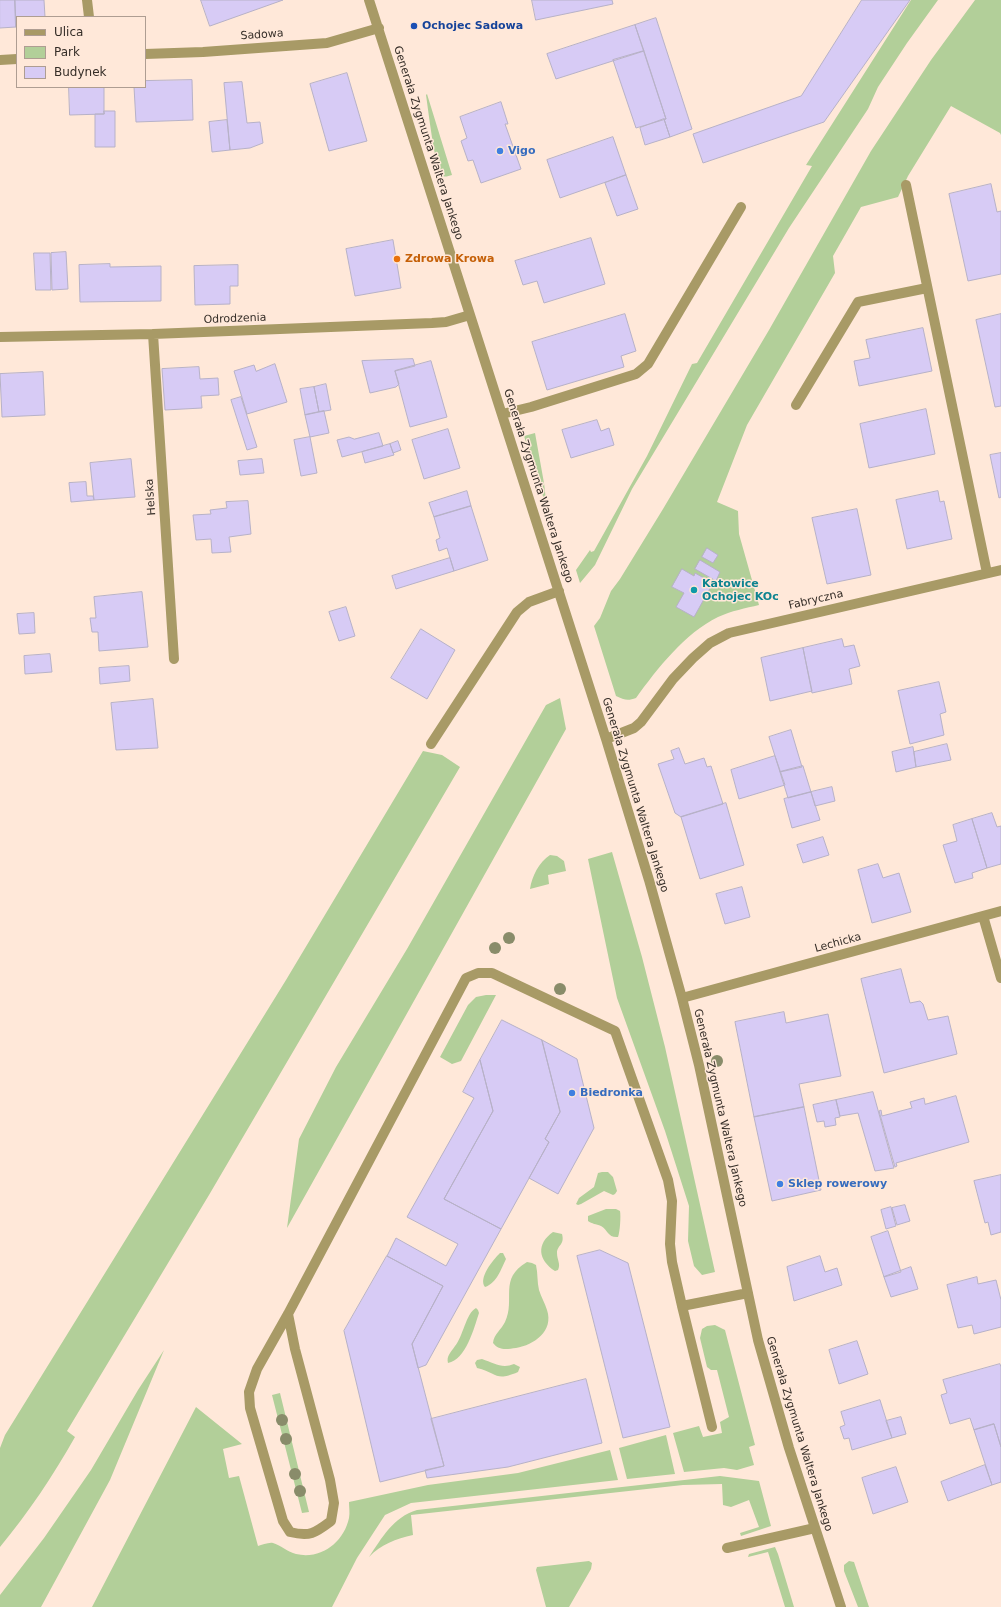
<!DOCTYPE html>
<html>
<head>
<meta charset="utf-8">
<style>
  body { margin:0 }
  #map { position:relative; width:1001px; height:1607px; overflow:hidden; background:#ffe8d9; font-family:"DejaVu Sans",sans-serif }
  canvas { display:block }
  .legend { position:absolute; left:16px; top:16px; width:130px; height:72px; box-sizing:border-box; background:#ffe8d9; border:1px solid #ae9d92; margin:0; padding:5px 7px; list-style:none; font-size:12px; color:#352d27 }
  .legend li { display:flex; align-items:center; gap:8px; height:20px }
  .legend b { width:20px; border:1px solid #ae9d92 }
</style>
</head>
<body>
<div id="map">
<canvas width="1001" height="1607"></canvas>
<ul class="legend">
<li><b style="height:5px;background:#a89a66"></b>Ulica</li>
<li><b style="height:11px;background:#b2cf99"></b>Park</li>
<li><b style="height:11px;background:#d7cbf5"></b>Budynek</li>
</ul>
</div>
<script>
const context = document.querySelector('canvas').getContext('2d');
context.lineJoin = 'round';
function fillPath(path, color) { context.fillStyle = color; context.fill(path, 'evenodd'); }
function stroke(path, color, width, dash) { context.strokeStyle = color; context.lineWidth = width; context.lineCap = dash ? 'butt' : 'round'; context.setLineDash(dash || []); context.stroke(path); }
function label(font, color, halo, rows, align = 'center') {
  context.font = font + ' "DejaVu Sans",sans-serif'; context.lineWidth = 3; context.setLineDash([]); context.textBaseline = 'middle'; context.strokeStyle = halo; context.fillStyle = color; for (const [text, x, y, turn = 0] of rows) {
    context.save(); context.translate(x, y); context.rotate((+turn || 0) * Math.PI / 180); context.textAlign = isNaN(turn) ? turn : align; if (halo) context.strokeText(text, 0, 0); context.fillText(text, 0, 0); context.restore();
  }
}
fillPath(new Path2D(`
  M911,0h27l-31,43 -29,44 -10,22 -79,119 -157,261 -37,76 -15,18 -4,-13 14,-20 1,2 3,-1 53,-95 45,-92 5,-1 115,-197 -6,-1z
  M975,0h26v135l-1,-2 -49,-27 -43,70 -10,21 -37,10 -28,49 2,17 -88,152 -30,77 21,9 1,23 20,71c-13,3 -28,6 -41,12 -33,16 -61,52 -82,81 -8,3 -12,2 -20,-2l-22,-70 6,-8 11,-27 9,-12 43,-70 106,-179 102,-179 60,-91z
  M427,94l25,81c-4,1 -8,3 -11,0 -6,-8 -13,-67 -15,-80z
  M535,433l9,50 3,26 -23,-73z
  M560,698l6,31 -279,499 12,-89 37,-72 71,-118 139,-244z
  M423,751l19,4 18,12 -251,428 -142,236 8,6c-22,39 -47,76 -75,110v-99l5,-13 281,-455z
  M612,852l30,105 23,90 50,225 -13,3 -8,-9 -6,-25 1,-35 -24,-75 -48,-133 -29,-139z
  M550,855l7,1 7,5 2,10 -18,4 1,9 -19,5c2,-13 9,-27 20,-34z
  M486,995h10l-35,66 -9,3 -12,-7 28,-52 8,-8z
  M602,1172h6l5,5 4,14 -2,3 -2,1 -9,-4 -23,13 -3,1 -2,-1 3,-6 15,-11 4,-14z
  M606,1209h10l4,2c1,5 0,21 -2,26 -10,1 -10,-7 -17,-11 -5,-2 -9,-2 -13,-5v-5z
  M553,1232l9,2c3,11 -5,11 -5,19 0,7 4,11 1,17l-3,1c-17,-11 -19,-27 -2,-39z
  M500,1253h3l3,6c-5,10 -9,24 -21,28 -7,-9 8,-27 15,-34z
  M527,1262l5,1 4,2c2,9 1,17 3,25 2,7 6,13 8,20 7,21 -13,35 -31,38 -9,1 -17,3 -23,-5 1,-9 8,-13 12,-21 11,-23 -7,-43 22,-60z
  M476,1308l2,2 1,3c-5,15 -13,47 -31,50 -2,-7 3,-11 7,-17 8,-9 11,-33 21,-38z
  M715,1325l10,5 30,115 -6,2 5,18 -17,5 -13,-2 -40,4 -11,-39 26,-7 4,11 19,-4 -2,-11 9,-5 -12,-47h-6l-4,-3 -7,-29 2,-9 5,-3z
  M164,1350l-54,130 -69,127h-41v-12l44,-57 47,-68 47,-80z
  M482,1359c12,4 20,10 32,5l6,3 -2,5c-23,10 -20,1 -41,-4l-2,-5 2,-3z
  M280,1393l29,119 -7,1 -30,-118z
  M196,1407l46,37 -19,5 6,29 10,-2 19,70c4,-1 11,-4 15,-3 7,2 15,9 23,11 25,6 48,-12 53,-36 1,-5 0,-11 0,-16l79,-17 90,-12 92,-23 8,30 -207,23 -26,12 -28,43 -25,49h-240z
  M666,1435l9,39 -48,5 -8,-31z
  M720,1476l39,5 12,45 -30,10 -1,-3 19,-6 -10,-27 -18,7 -8,-2 -1,-21 -39,1 -272,30 2,20c-17,4 -32,9 -44,22 13,-19 24,-40 48,-47z
  M775,1547l3,7 16,53h-9l-17,-55 -20,5 1,-3z
  M589,1561l3,2 -1,6 -22,38h-23l-10,-37 1,-3z
  M849,1561l5,1 15,45h-11l-14,-36v-6z`), '#b2cf99');
const building = new Path2D(`
  M0,0h15l1,27 -16,1z
  M15,0h29l1,17h-28v10h-1z
  M201,0h82l-73,26z
  M532,0h80l1,4 -77,16z
  M862,0h48l-86,122 -121,41 -10,-29 108,-38z
  M656,18l36,111 -22,8 -6,-18h2l-31,-94z
  M635,25l9,26 -88,28 -9,-25z
  M644,51l22,68 -30,9 -23,-68z
  M347,73l20,68 -38,10 -19,-67z
  M192,80l1,40 -57,2 -2,-35h11v-6z
  M242,82l5,41 13,-1 3,21 -13,5 -20,2 -6,-67z
  M69,87h35v27l-34,1z
  M501,102l7,22h-3l16,45 -40,14 -8,-23 -5,1 -7,-20 6,-3 -7,-21z
  M104,111h11v36h-20v-33h9z
  M664,119l6,18 -25,8 -5,-17z
  M227,120l3,30 -18,2 -3,-30z
  M613,137l13,38 -66,23 -13,-38z
  M626,175l12,34 -21,7 -12,-33z
  M991,184l6,28 4,-1v63l-33,7 -19,-87z
  M591,238l14,46 -61,19 -7,-22 -14,4 -8,-24z
  M393,240l8,48 -46,8 -9,-47z
  M66,252l2,37 -16,1 -1,-37z
  M34,253h16l1,37h-15z
  M110,264v3l51,-1v35l-81,1 -1,-37z
  M238,265v21h-8v18l-35,1 -1,-39z
  M625,314l11,37 -15,5 3,11 -77,23 -15,-48z
  M1001,314v92l-6,1 -19,-87z
  M923,328l9,43 -73,15 -5,-25 16,-3 -4,-18z
  M413,359l2,7 -20,5 4,13 -3,3 -26,6 -8,-32z
  M431,361l16,56 -37,10 -15,-56z
  M275,364l12,38 -40,12 -13,-43 20,-6 2,6z
  M199,367l1,12 18,-1 1,17 -18,1 1,12 -37,2 -3,-41z
  M43,372l2,43 -43,2 -2,-43z
  M326,384l5,26 -12,2 -5,-25z
  M314,387l5,25 -14,3 -5,-26z
  M241,397l16,50 -10,3 -16,-50z
  M926,409l9,45 -66,14 -9,-44z
  M324,411l5,22 -19,4 -5,-22z
  M597,420l4,11 8,-3 5,17 -43,13 -9,-28z
  M448,429l12,39 -36,11 -12,-39z
  M379,433l4,13 -41,11 -5,-17 12,-3 5,2z
  M310,437l7,36 -16,3 -7,-36z
  M398,441l3,9 -8,3 -3,-9z
  M390,444l4,11 -29,8 -3,-11z
  M1001,453v44l-2,1 -9,-43z
  M131,459l4,38 -41,3 -4,-37z
  M262,459l2,14 -24,2 -2,-14z
  M86,482l1,14h6l1,4 -23,2 -2,-19z
  M467,491l4,15 -37,11 -5,-14z
  M938,491l2,11 4,-1 8,38 -45,10 -11,-49z
  M248,501l3,33 -22,3 2,15 -19,1 -1,-14 -15,1 -3,-25 18,-1 -1,-4 17,-2 -1,-6z
  M471,506l17,54 -34,11 -7,-23 -8,3 -3,-11 4,-2 -6,-21z
  M857,509l14,66 -44,9 -15,-66z
  M707,548l11,7 -5,8 -11,-6z
  M450,558l4,13 -58,18 -4,-13z
  M700,560l20,12 -4,9 -21,-12z
  M682,569l12,7 1,-3 18,10 -19,34 -18,-10 8,-14 -12,-6z
  M142,592l6,55 -49,4 -1,-19h-6l-2,-14h6l-2,-21z
  M346,607l9,29 -16,5 -10,-29z
  M34,613l1,20 -16,1 -2,-20z
  M421,629l34,21 -28,49 -36,-21z
  M842,639l2,8 10,-2 6,21 -11,3 3,15 -40,9 -9,-45z
  M803,648l9,43 -42,10 -9,-43z
  M50,654l2,18 -27,2 -1,-18z
  M129,666l1,15 -30,3 -1,-16z
  M939,682l7,30 -6,2 4,21 -34,9 -12,-53z
  M153,699l5,49 -42,2 -5,-47z
  M791,730l11,37 -22,5 -11,-35z
  M947,744l4,16 -35,7 -2,-15z
  M913,747l3,20 -20,5 -4,-20z
  M679,748l6,16 19,-6 3,9 4,-1 12,38 -42,13 -6,-4 -17,-49 16,-5 -3,-8z
  M775,756l10,29 -46,14 -8,-29z
  M803,766l8,26 -23,6 -8,-26z
  M832,787l3,14 -20,5 -4,-14z
  M811,792l9,28 -28,8 -8,-29z
  M726,803l18,62 -44,14 -19,-62z
  M992,813l5,14 4,-1v38l-14,4 -15,-49z
  M972,819l15,49 -15,5 1,5 -18,5 -12,-38 14,-4 -4,-16z
  M823,837l6,18 -26,8 -6,-18z
  M878,864l5,14 16,-5 12,39 -39,11 -14,-53z
  M742,887l8,30 -25,7 -9,-30z
  M901,969l9,34 10,-2 3,3 5,16 20,-4 9,38 -73,19 -23,-94z
  M784,1012l2,11 42,-9 13,62 -42,8 5,23 -50,10 -19,-95z
  M502,1020l40,20 18,72 -15,27 4,3 -48,87 -57,-30 49,-88 -13,-51z
  M542,1040l35,19 17,69 -36,66 -29,-16 20,-36 -4,-3 15,-27z
  M480,1060l13,51 -49,88 57,30 -75,136 -8,3 -6,-24 31,-58 -56,-30 9,-18 50,28 12,-22 -51,-27 67,-119 -11,-6z
  M873,1092l21,76 -19,3 -17,-58 -18,3 -4,-16z
  M956,1096l13,46 -73,21 1,3 -2,1 -16,-56 2,-1 1,6 30,-8 -2,-6 14,-4 1,6z
  M836,1100l4,17 -5,1 1,7 -11,2 -1,-6 -7,1 -4,-17z
  M804,1107l17,83 -49,11 -18,-84z
  M1001,1175v57l-10,3 -3,-13 -3,1 -11,-42z
  M905,1205l5,16 -13,4 -5,-17z
  M891,1207l5,19 -10,3 -5,-19z
  M888,1231l13,41 -17,5 -13,-40z
  M600,1250l28,13 42,164 -47,11 -46,-182z
  M387,1256l56,30 -31,58 32,122 -64,16 -36,-151z
  M820,1256l5,16 12,-4 5,17 -48,16 -7,-34z
  M911,1267l7,22 -27,8 -7,-20z
  M977,1277l1,7 18,-4 5,20v27l-27,7 -2,-9 -14,3 -11,-43z
  M857,1341l11,33 -29,10 -10,-34z
  M1000,1364l1,3v80l-7,-23 -20,6 -4,-12 -20,6 -9,-29 6,-2 -4,-13z
  M586,1379l16,64 -94,24 -81,11 -2,-8 19,-4 -13,-47z
  M880,1400l12,38 -40,12 -3,-12 -5,1 -4,-12 5,-2 -4,-13z
  M901,1417l5,17 -14,4 -6,-17z
  M994,1424l7,23v35l-9,3 -18,-55z
  M985,1465l7,20 -44,16 -7,-19z
  M896,1467l12,35 -35,12 -11,-36z`);
fillPath(building, '#d7cbf5');
stroke(building, '#b7b1c7', 1);
stroke(new Path2D(`
  M87,0l2,17
  M369,0l237,739 43,141 33,118 17,67 59,275 31,108 52,159
  M145,54l58,-2 124,-9 52,-15
  M0,60l17,-1
  M906,185l81,388
  M153,334l21,325
  M0,337l153,-3 279,-11 14,-1 24,-7
  M796,405l62,-103 69,-14
  M502,414l29,-7 105,-33 12,-10 93,-157
  M606,739l28,-11 7,-6 32,-43 20,-21 17,-15 19,-10 272,-63
  M431,744l86,-132 12,-10 30,-11
  M983,916l18,62
  M682,998l319,-87
  M288,1314l7,35 35,131 4,23 -3,18c-16,12 -21,16 -41,11l-7,-11 -33,-113 -1,-16 8,-23 31,-55 178,-336 12,-5h14l123,58 53,149 4,21 -2,43 2,18 10,44
  M712,1427l-30,-121 66,-13
  M727,1548l88,-20`), '#a89a66', 10);
context.fillStyle = '#898c6a';
for (const [x, y] of [
  [509,938],
  [495,948],
  [560,989],
  [717,1061],
  [282,1420],
  [286,1439],
  [295,1474],
  [300,1491]
]) { context.beginPath(); context.arc(x, y, 6, 0, 2 * Math.PI); context.fill(); }
for (const [x, y, r, color] of [
  [414,26,4,"#1a4fb4"],
  [500,151,4,"#3f7fe0"],
  [397,259,4,"#e8710a"],
  [694,590,4,"#0f9aa8"],
  [572,1093,4,"#3f7fe0"],
  [780,1184,4,"#3f7fe0"]
]) { const dot = new Path2D(); dot.arc(x, y, r, 0, 2 * Math.PI); context.fillStyle = color; context.fill(dot); stroke(dot, '#ffe8d9', 1.5); }
label('bold 11px', '#164399', '#ffe8d9', [
  ["Ochojec Sadowa",422,26]
], 'left');
label('11px', '#352d27', '#ffe8d9', [
  ["Sadowa",262,35,-4],
  ["Generała Zygmunta Waltera Jankego",428,143,72],
  ["Odrodzenia",235,319,-2],
  ["Generała Zygmunta Waltera Jankego",538,486,72],
  ["Helska",151,497,-94],
  ["Fabryczna",816,600,-13],
  ["Generała Zygmunta Waltera Jankego",635,795,73],
  ["Lechicka",838,943,-15],
  ["Generała Zygmunta Waltera Jankego",720,1108,77],
  ["Generała Zygmunta Waltera Jankego",799,1434,73]
]);
label('bold 11px', '#366cbe', '#ffe8d9', [
  ["Vigo",508,151],
  ["Biedronka",580,1093],
  ["Sklep rowerowy",788,1184]
], 'left');
label('bold 11px', '#c56008', '#ffe8d9', [
  ["Zdrowa Krowa",405,259]
], 'left');
label('bold 11px', '#0d838f', '#ffe8d9', [
  ["Katowice",702,584],
  ["Ochojec KOc",702,597]
], 'left');
</script>
</body>
</html>
